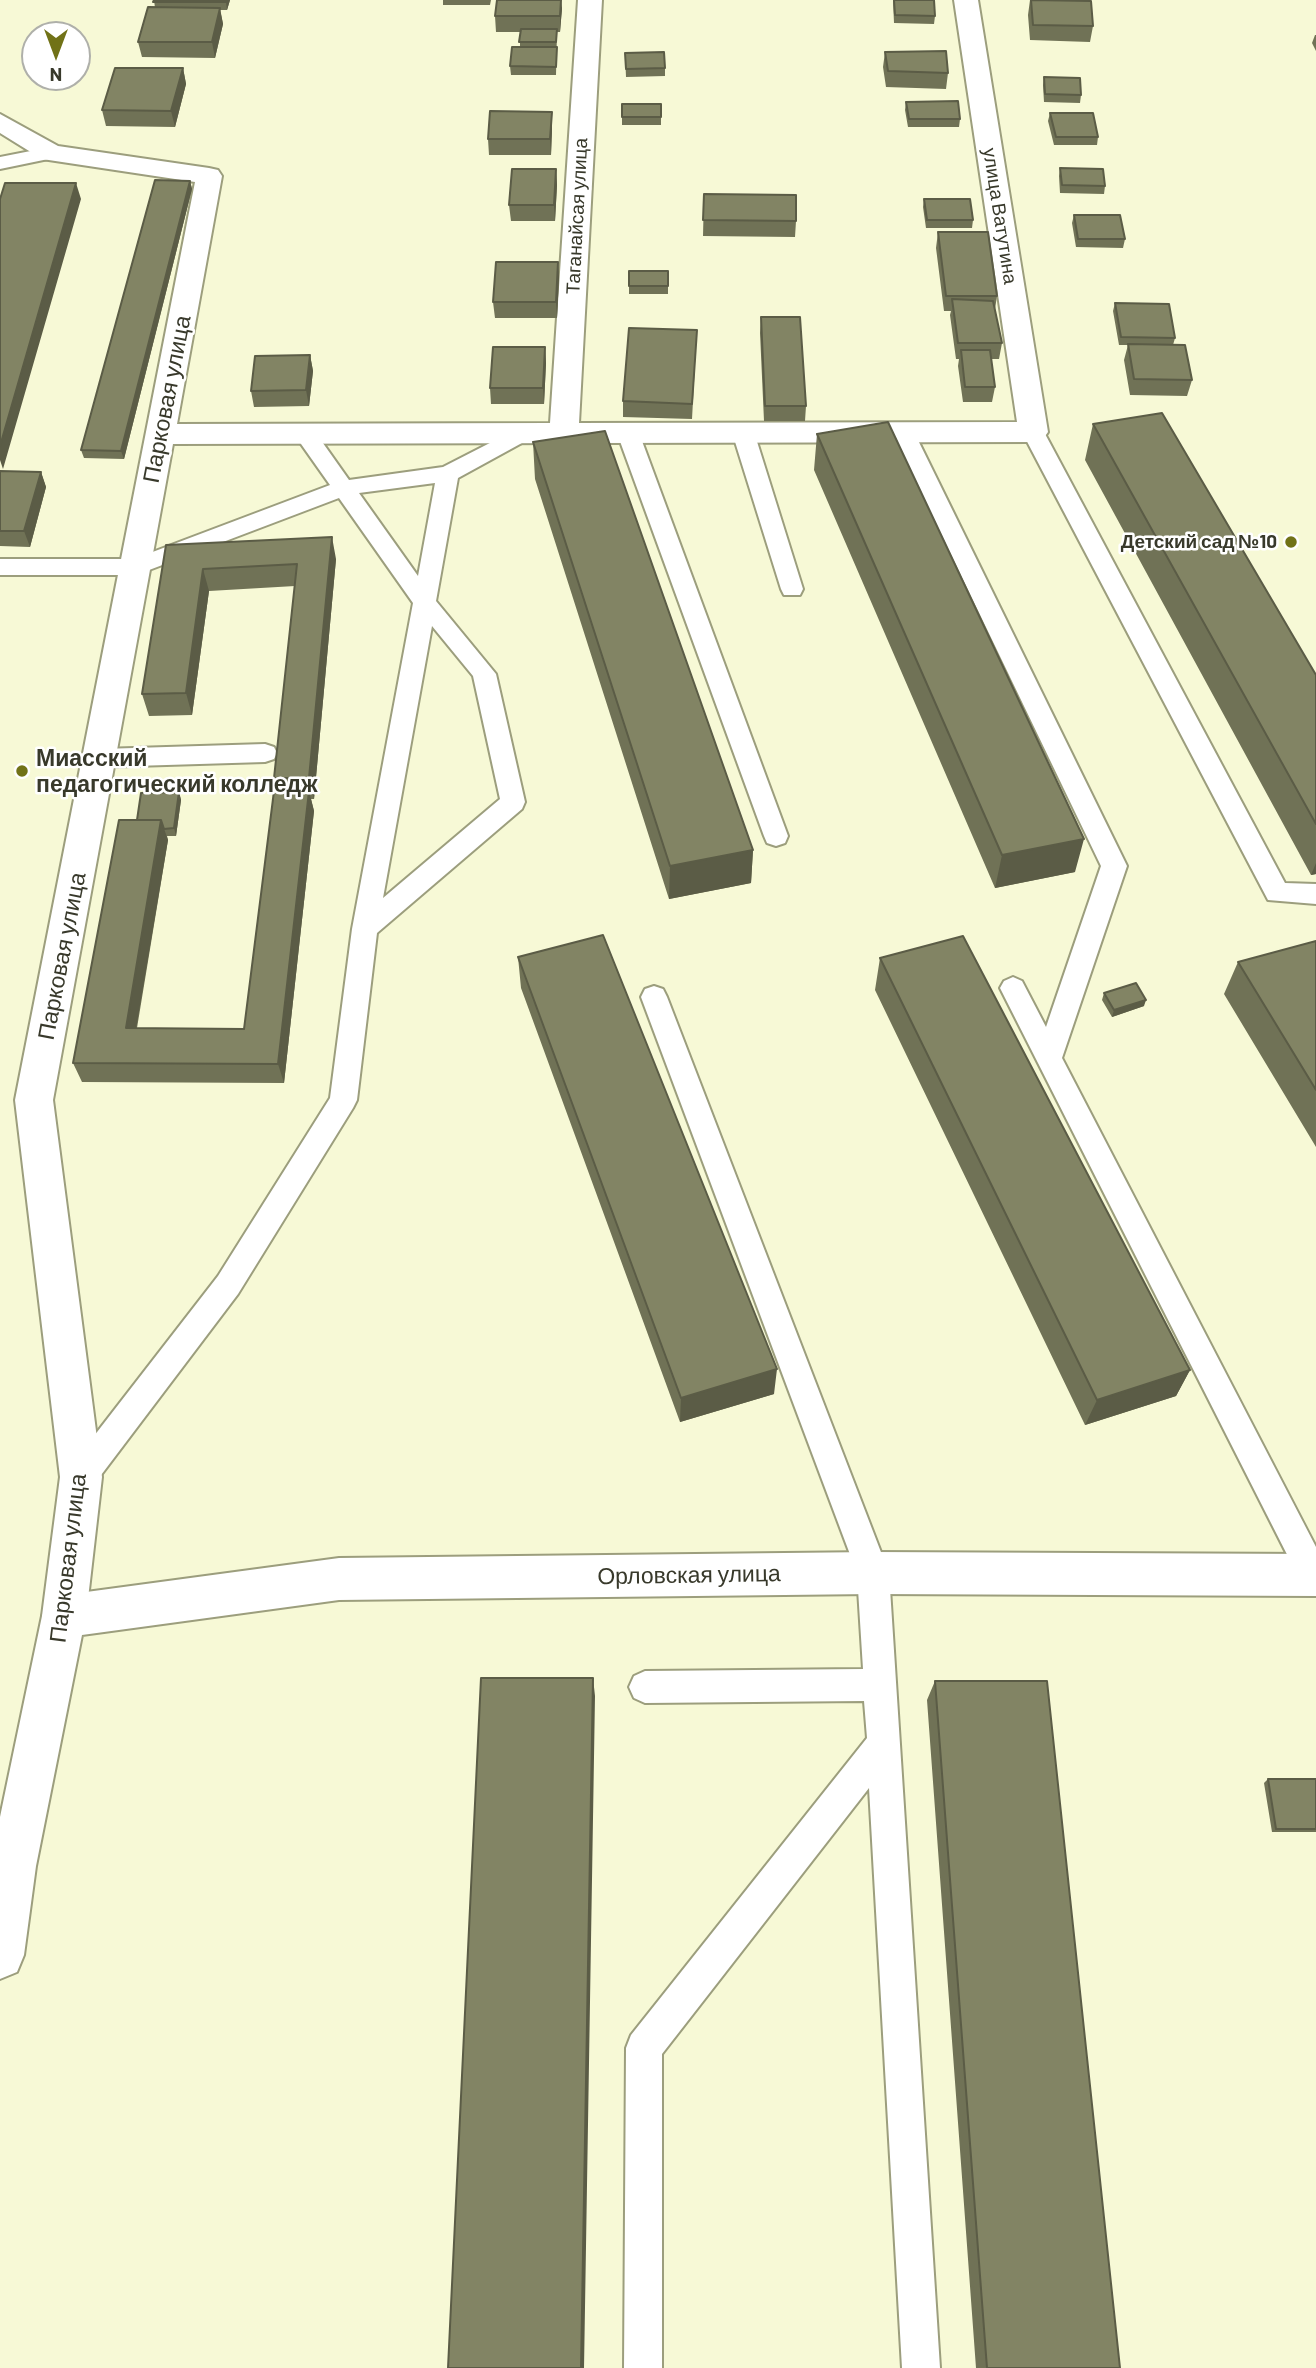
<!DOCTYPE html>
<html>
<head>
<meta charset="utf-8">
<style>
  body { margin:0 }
  #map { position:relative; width:1316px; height:2368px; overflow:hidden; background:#f7f9d6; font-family:Barlow,sans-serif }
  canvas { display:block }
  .north { position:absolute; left:21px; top:21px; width:70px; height:70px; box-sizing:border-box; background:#fff; border:2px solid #afb0aa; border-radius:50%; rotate:180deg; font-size:19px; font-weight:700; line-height:28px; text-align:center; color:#38392b }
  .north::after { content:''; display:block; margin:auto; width:24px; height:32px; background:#717217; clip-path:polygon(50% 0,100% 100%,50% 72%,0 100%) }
</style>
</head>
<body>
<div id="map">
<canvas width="1316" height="2368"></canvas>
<div class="north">N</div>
</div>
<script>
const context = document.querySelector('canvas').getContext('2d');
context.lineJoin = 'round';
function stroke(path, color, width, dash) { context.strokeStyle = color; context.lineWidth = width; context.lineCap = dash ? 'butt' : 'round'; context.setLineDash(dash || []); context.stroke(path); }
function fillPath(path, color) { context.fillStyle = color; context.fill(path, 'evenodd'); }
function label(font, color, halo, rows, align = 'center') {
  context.font = font + ' Barlow,sans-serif'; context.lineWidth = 5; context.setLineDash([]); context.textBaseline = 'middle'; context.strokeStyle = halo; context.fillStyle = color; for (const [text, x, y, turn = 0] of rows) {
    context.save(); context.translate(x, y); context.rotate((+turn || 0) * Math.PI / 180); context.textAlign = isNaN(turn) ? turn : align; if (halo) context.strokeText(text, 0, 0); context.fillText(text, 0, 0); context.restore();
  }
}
const service = new Path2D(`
  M51,147l9,6 -2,4 -58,12v-12z
  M743,425l11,7 49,157 -3,6h-16l-3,-6 -49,-157z
  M903,425l11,7 213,434 -65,192 254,489v47l-11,-4 -305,-602 4,-7 9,-4 9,4 24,46 55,-161 -209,-434z
  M1033,425l11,7 241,451 31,1v20l-48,-4 -246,-468z
  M523,426l11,7 -3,5 -73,40 -22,123 60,73 29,128 -3,7 -145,124 -20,167 -4,8 -115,186 -146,193 -11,4 -11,-4 -4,-10 4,-10 148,-191 112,-178 22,-169 61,-326 -74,-105 -203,77h-136v-16h134l196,-74 -36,-51 11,-7 8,2 36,51 94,-13zM435,483l-17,93 -59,-83zM432,626l41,50 27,123 -117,99z
  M628,426l11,7 149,403 -3,7 -9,3 -9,-3 -3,-7 -147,-403z
  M265,744l9,3 3,6 -3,6 -9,3 -164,5 -9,-3 -3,-6 3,-6 9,-3z
  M654,986l9,3 4,8 222,576 51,795h-38l-33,-580 -207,266v314h-38l2,-320 5,-13 236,-297 -3,-37 -219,2 -11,-5 -5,-11 5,-11 11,-5 218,-2 -6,-96 -216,-576 4,-8z`);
const minor = new Path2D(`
  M578,0h24l-23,423 438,-1 -63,-422h24l70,432 -5,7 -10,3 -860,2 -120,656 49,377 -16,139 -7,15 -15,6 -15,-6 -7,-15 18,-139 -45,-377 180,-918 -153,-23 -42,-26v-19l58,32 151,22 9,2 4,6 -45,248 373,-1z`);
const tertiary = new Path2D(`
  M873,1552l443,2v42l-443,-2 -534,6 -257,35 -46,231 -12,89 -7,17 -17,7v-162l42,-201 7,-15 15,-6 275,-37z`);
stroke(service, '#9c9e7d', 4);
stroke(minor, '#9c9e7d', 4);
stroke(tertiary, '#9c9e7d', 4);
fillPath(service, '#fff');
fillPath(minor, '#fff');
fillPath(tertiary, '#fff');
fillPath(new Path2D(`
  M154,0h76l-3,10h-7l3,14 -8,34 -73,-1 -4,-15 17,-34z
  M443,0h48l-1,5h-47z
  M893,0h41l1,16 -1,8 -40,-1z
  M1030,0l63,26 -3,16 -60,-2 -2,-25z
  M562,8l-2,24h-3l-1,43h-45l-1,-9 10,-19v-15h-24l-1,-16z
  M1315,35h1v16l-4,-8z
  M885,52l63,21 -2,16 -60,-2 -3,-20z
  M625,53l40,15v8l-39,1z
  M183,68l3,16 -11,43 -69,-1 -4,-16z
  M1044,77l37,18 -1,8 -36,-1 -1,-17z
  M906,102l54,17 -1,8h-51l-3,-17z
  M622,104h39v21h-39z
  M552,112v16l-1,27h-62l-1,-16z
  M1050,113l48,24 -1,8h-43l-6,-24z
  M1060,168l45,18 -1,8 -44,-1 -1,-17z
  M556,169l1,16 -2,36h-44l-2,-16z
  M190,181l2,8 -68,270 -40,-1 -3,-8z
  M704,194l92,27 -1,16 -92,-1z
  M924,199l49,21 -1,8h-46l-3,-21z
  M1074,215l51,24 -2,9 -47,-1 -4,-24z
  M938,232l59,64 -2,13 7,34 -3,16h-8l4,28 -3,15h-29l-5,-36 1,-7h-3l-6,-44 1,-4h-7l-8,-63z
  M558,262l1,16 -2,40h-62l-2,-16z
  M629,271h39v23h-39z
  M1115,303l60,35 -2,7 19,35 -5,16 -57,-1 -6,-35 4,-15h-9l-6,-34z
  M761,317l45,89 -1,15h-41l-4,-88z
  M696,346l-4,73 -69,-2v-16z
  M545,347l1,16 -2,41h-53l-1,-16z
  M310,355l3,16 -4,35 -55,1 -3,-16z
  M1093,424l223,251v199l-5,1 -226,-415z
  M817,434l258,438 -80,16 -181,-418z
  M533,442l220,408 -2,33 -82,16 -134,-420z
  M0,471l41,1 5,15 -16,60 -30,-1z
  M166,545l170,14 -22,240h-3l3,12 -30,272 -202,-1 -9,-19 64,-243 42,-28 2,8 -5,36h-9l1,4 -31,188 107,1 33,-238 -3,-13 21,-192 -86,5 -17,124 -43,1 -7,-22z
  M1316,941v206l-92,-153 14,-32z
  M518,957l256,437 -94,28 -159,-434z
  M880,958l310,412 -14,26 -91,29 -210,-435z
  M1104,993l40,13 -32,11 -10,-17z
  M935,1681l185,687h-144l-49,-668z
  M1268,1779h48v53h-44l-8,-49z`), '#707256');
fillPath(new Path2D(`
  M226,0h4l-3,10 -1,-8z
  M561,0l1,8 -2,24v-16z
  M220,8l3,16 -8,34 -3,-16z
  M183,68l3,16 -11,43 -4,-16z
  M552,112v16l-1,27 -1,-16z
  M556,169l1,16 -2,36 -1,-16z
  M190,181l2,8 -68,270 -3,-8z
  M76,183l5,16 -78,270 -3,-9v-14z
  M558,262l1,16 -2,40 -1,-16z
  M545,347l1,16 -2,41 -1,-16z
  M310,355l3,16 -4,35 -3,-16z
  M41,472l5,15 -16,60 -6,-16z
  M332,537l4,22 -22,240 -5,-21z
  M203,569l6,22 -17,124 -6,-22z
  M309,791l5,20 -30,272 -6,-19z
  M179,792l2,8 -5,36 -2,-8z
  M161,820l7,20 -35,207 -7,-19z
  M1084,839l-9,33 -80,16 7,-33z
  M753,850l-2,33 -82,16 1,-33z
  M1316,863v11l-5,1z
  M1146,1000l-2,6 -32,11 2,-7z
  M777,1369l-3,25 -94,28 1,-24z
  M1190,1370l-14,26 -91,29 12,-25z
  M593,1678l2,18 -11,672h-3z`), '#5b5c46');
const building = new Path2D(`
  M154,0h72v2h-73z
  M497,0h64l-1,16h-65z
  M894,0h40l1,16 -40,-1z
  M1031,0l60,1 2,25 -60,-1z
  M148,7l72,1 -8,34h-74z
  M521,29h36l-1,13h-37z
  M512,47h45l-1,20 -46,-1z
  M946,51l2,22 -60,-2 -3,-19z
  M664,52l1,16 -39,1 -1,-16z
  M115,68h68l-12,43 -69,-1z
  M1044,77l36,1 1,17 -36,-1z
  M958,101l2,18h-51l-3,-17z
  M622,104h39v13h-39z
  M490,111l62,1 -2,27h-62z
  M1050,113h43l5,24h-42z
  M1060,168l43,1 2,17 -43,-1z
  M512,169h44l-2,36h-45z
  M155,180l35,1 -69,270 -40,-1z
  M5,183h71l-76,263v-247z
  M704,194l92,1v26l-93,-1z
  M924,199h46l3,21h-46z
  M1074,215h46l5,24h-47z
  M938,232h50l9,64h-51z
  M496,262h62l-2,40h-63z
  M629,271h39v15h-39z
  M952,299l41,2 9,42h-44z
  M1115,303l54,1 6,34 -54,-1z
  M761,317h39l6,89h-41z
  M629,328l68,2 -5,74 -69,-3z
  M1128,344l57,1 7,35 -58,-1z
  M493,347h52l-2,41h-53z
  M961,350h29l5,37h-30z
  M310,355l-4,35 -55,1 4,-35z
  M1162,413l154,262v149l-223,-400z
  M888,422l196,417 -82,16 -185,-421z
  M605,431l148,419 -83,16 -137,-424z
  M0,471l41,1 -17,59h-24z
  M332,537l-23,241h-35l23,-214 -94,5 -17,124 -44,1 24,-149z
  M274,791h35l-31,273 -205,-1 46,-243h42l-35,208 118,1z
  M179,792l-5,36 -10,1 -3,-9h-24l4,-27z
  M603,935l174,434 -96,29 -163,-441z
  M963,936l227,434 -93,30 -217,-442z
  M1316,941v149l-78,-128z
  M1136,983l10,17 -32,10 -10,-17z
  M481,1678h112l-12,690h-133z
  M935,1681h112l73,687h-133z
  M1268,1779h48v50h-40z`);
fillPath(building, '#828464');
stroke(building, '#5b5c46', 2);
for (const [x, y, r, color] of [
  [1291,542,7,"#717217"],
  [22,771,7,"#717217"]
]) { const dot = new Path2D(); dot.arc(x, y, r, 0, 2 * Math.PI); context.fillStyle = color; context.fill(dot); stroke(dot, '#fff', 2.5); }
label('19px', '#38392b', '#fff', [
  ["Таганайсая улица",577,216,-87],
  ["улица Ватутина",1000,216,81]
]);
label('bold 19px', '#38392b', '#fff', [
  ["Детский сад №10",1277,542]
], 'right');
label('23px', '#38392b', '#fff', [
  ["Парковая улица",167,399,-79],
  ["Парковая улица",62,956,-79],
  ["Парковая улица",68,1558,-83],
  ["Орловская улица",689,1575,-1]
]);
label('bold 23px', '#38392b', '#fff', [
  ["Миасский",36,758],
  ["педагогический колледж",36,784]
], 'left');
</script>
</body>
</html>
